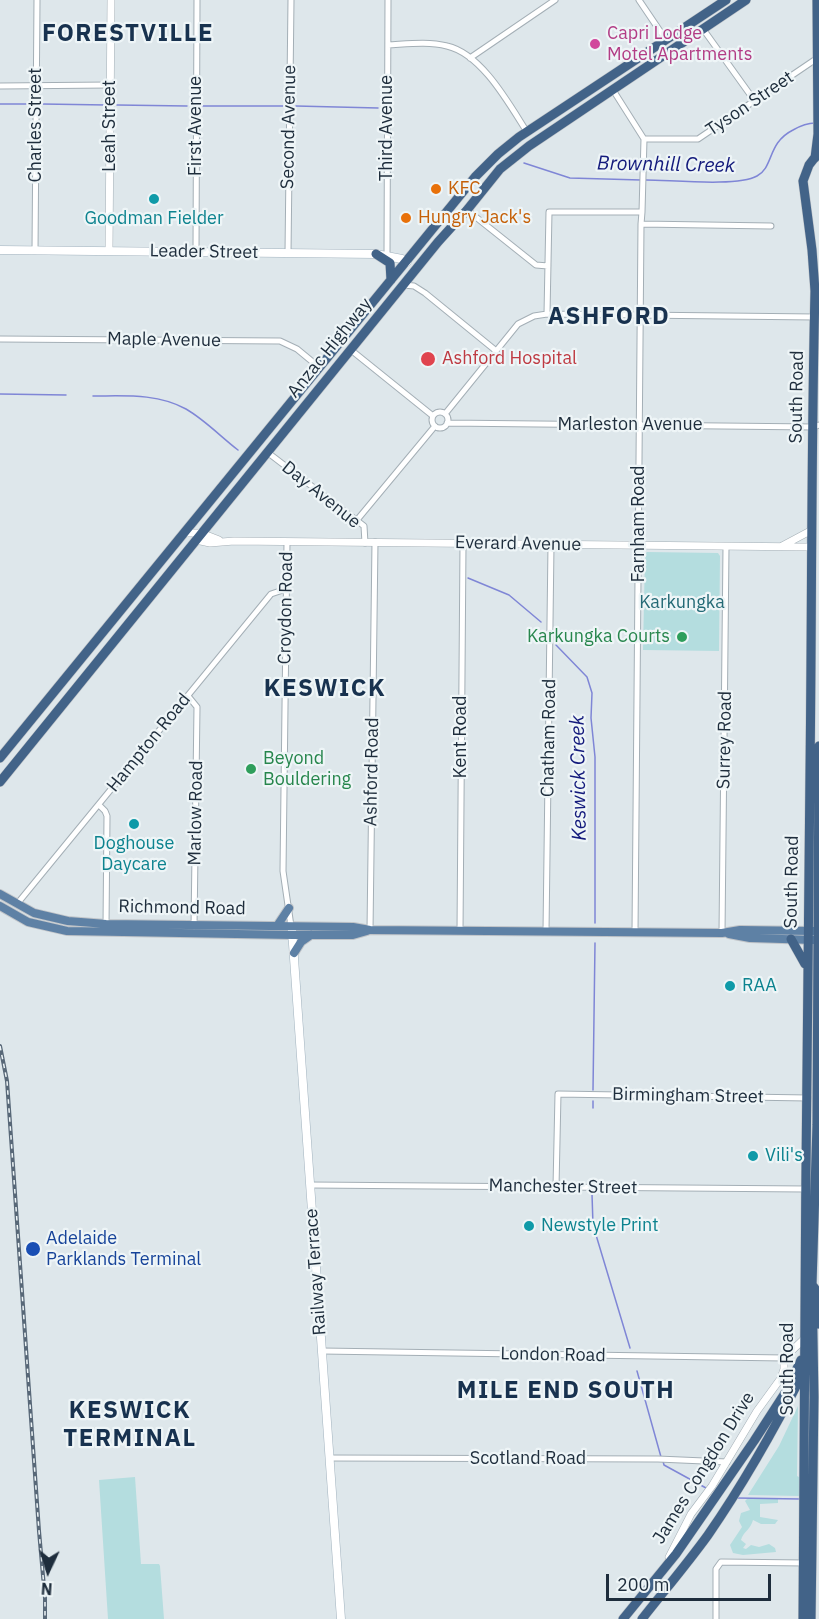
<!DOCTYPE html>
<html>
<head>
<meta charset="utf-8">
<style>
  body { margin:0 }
  #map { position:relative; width:819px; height:1619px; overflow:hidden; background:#dee7eb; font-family:"IBM Plex Sans",sans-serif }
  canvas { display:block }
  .north { position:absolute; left:18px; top:1541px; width:60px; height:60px; -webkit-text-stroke:4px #eef5f7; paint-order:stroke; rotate:184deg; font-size:16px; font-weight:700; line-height:24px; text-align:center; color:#1e2d3c }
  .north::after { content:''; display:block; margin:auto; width:21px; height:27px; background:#1e2d3c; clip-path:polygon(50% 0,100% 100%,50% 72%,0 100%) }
  .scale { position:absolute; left:606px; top:1574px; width:165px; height:27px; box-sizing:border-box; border:3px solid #1e2d3c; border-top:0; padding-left:8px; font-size:18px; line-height:21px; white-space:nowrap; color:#1e2d3c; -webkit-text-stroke:4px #eef5f7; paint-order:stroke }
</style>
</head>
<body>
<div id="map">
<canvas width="819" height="1619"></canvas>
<div class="north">N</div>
<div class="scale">200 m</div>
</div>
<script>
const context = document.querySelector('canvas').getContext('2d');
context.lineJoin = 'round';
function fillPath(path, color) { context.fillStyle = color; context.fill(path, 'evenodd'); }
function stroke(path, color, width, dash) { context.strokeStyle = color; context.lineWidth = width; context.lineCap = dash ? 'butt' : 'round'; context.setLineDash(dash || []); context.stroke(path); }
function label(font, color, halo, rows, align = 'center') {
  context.font = font + ' "IBM Plex Sans",sans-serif'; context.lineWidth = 4.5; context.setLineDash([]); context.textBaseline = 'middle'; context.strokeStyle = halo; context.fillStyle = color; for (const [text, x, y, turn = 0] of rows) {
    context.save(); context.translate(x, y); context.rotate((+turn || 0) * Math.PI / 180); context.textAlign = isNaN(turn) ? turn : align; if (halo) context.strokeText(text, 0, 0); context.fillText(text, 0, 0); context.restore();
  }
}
fillPath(new Path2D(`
  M647,552l71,1 2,3 -1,95 -76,-1 2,-96z
  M798,1406l-1,70 4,2 -1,18 -52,-1 31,-49z
  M135,1477l6,87h18l1,2 4,53h-56l-9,-139z
  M747,1499h31v4l-18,1v13l18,3 -3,4h-14l-8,-4c-2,9 -10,12 -12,20l5,4 -3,4 3,1 5,-4 8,2 10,-3 6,4 1,4 -33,3 -10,-2 -3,-8 12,-18 -3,-6 2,-8 9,-3 -5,-9z`), '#b4dddf');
stroke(new Path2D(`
  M0,104h31
  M42,104l65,1
  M117,105l70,1
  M203,106h81
  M296,106l82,2
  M524,163l46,15 71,2
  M646,180c25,0 91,7 111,-4 17,-9 10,-33 36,-46 7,-4 13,-7 22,-7
  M0,394l66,1
  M93,396c31,0 64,-3 93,13 19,11 35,28 52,41
  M468,578l41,17 32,27
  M556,645l31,32 5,16 -1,25 4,39v166
  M593,1090l2,-147
  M593,1108v-7
  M592,1194l1,31 37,123
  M637,1371l24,86
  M663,1461l1,4 42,23
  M736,1498l64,1`), '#7f86d6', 1.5);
const minor = new Path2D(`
  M639,0l27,40
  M703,29l51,71
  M388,45c19,-1 40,-4 59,1 35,8 62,58 80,86
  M470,58l85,-58
  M0,86l110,-1
  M613,90l31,49 -2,73
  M644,139h54l118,-80
  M467,210l69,55 12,1
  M35,251l2,-251
  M196,252l1,-252
  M288,253l3,-253
  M387,255l1,-255
  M404,285l10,1 11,7 70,57
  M547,314l2,-102h93l-1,12 130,2
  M0,339l280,2 17,8 23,19
  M351,350l82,66
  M432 420a8 8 0 1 1 16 0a8 8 0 1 1-16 0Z
  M445,414l73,-90 16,-8 13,-2 268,3
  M447,423l366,4 6,-2
  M267,452l97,74 1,17
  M357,520l78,-94
  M287,542l-4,329 8,55
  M188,696l9,11 -3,220
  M99,805l6,6 2,5 -1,110
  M17,904l254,-310 15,-5
  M370,930l5,-388
  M460,931l3,-387
  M546,931l5,-386
  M635,932l6,-708
  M722,933l4,-386
  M310,1185l496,4
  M556,1187l2,-93 250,4
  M322,1351l462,7
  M329,1458l329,1 69,3
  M716,1619v-50l5,-7 84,1`);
const tertiary = new Path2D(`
  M109,251l2,-251
  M185,533h16l18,7
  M196,540l14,3 24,-2 578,6
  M782,546l30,-16
  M669,1557l22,-43 21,-28 45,-75 24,-33 3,-9v-11l20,-19`);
const secondary = new Path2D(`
  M0,250l376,4 26,5 5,3
  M292,930l49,689`);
const primary = new Path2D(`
  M0,894l34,19 34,8 38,3 247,3 17,3 352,3 18,-3 74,1
  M0,906l28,16 39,9 226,4h60l14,-4
  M277,926l12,-18
  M729,934l21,4 64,2
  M294,953l7,-11 10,-7`);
const trunk = new Path2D(`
  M815,158l3,-24 -1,-134
  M376,254l14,9 1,17
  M0,758l475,-581 23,-23 21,-17 207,-137
  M0,782l438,-540 29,-32 33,-41 29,-23 217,-146
  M791,939l14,25
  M813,1286l6,8v30
  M623,1619l53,-65 78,-113 33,-51 14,-30
  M642,1619c22,-28 45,-55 66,-84 36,-52 67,-107 96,-164
  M803,1619c1,-283 4,-565 7,-848 2,-160 1,-320 5,-480l-3,-41 -9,-69 6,-16 10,-13
  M811,1619l3,-222 -2,-113 5,-159 2,-379`);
stroke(minor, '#a4afb6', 7);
stroke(tertiary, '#a4afb6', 8);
stroke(secondary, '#a1b2be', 9);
stroke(primary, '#c0c4c8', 10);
stroke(trunk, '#c0c4c8', 10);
stroke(minor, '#fff', 5);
stroke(tertiary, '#fff', 7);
stroke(secondary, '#fff', 8);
stroke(primary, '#5e81a5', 8);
stroke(trunk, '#426388', 9);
const rail = new Path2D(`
  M0,1046l7,35 32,450 6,67v21`);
stroke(rail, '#586878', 4);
stroke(rail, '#eef5f7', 1.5, [4.5]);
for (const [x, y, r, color] of [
  [595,44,6,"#d1479c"],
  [436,189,6,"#e8710a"],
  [154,199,6,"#0f9aa8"],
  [406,218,6,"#e8710a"],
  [428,359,8,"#e0444e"],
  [682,637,6,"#2e9e5b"],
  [251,769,6,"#2e9e5b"],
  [134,824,6,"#0f9aa8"],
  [730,986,6,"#0f9aa8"],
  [753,1156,6,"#0f9aa8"],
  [529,1226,6,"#0f9aa8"],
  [33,1249,8,"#1a4fb4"]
]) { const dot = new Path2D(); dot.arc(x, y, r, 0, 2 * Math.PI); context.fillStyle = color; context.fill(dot); stroke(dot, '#eef5f7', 2); }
label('18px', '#b23c85', '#eef5f7', [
  ["Capri Lodge",607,34],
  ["Motel Apartments",607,55]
], 'left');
label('18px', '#1e2d3c', '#eef5f7', [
  ["Tyson Street",750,104,-34],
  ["Charles Street",36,125,-90],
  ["Leah Street",110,126,-90],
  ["First Avenue",196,126,-90],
  ["Second Avenue",289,127,-89],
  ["Third Avenue",387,128,-90],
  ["Leader Street",204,252,1],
  ["Maple Avenue",164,340,1],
  ["Anzac Highway",330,348,-51],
  ["South Road",797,397,-89],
  ["Marleston Avenue",630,425],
  ["Day Avenue",321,495,39],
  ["Farnham Road",639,524,-90],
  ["Everard Avenue",518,544,1],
  ["Croydon Road",286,608,-89],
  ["Kent Road",461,737,-90],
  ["Chatham Road",549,738,-89],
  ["Surrey Road",725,740,-89],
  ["Hampton Road",149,743,-51],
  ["Ashford Road",372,772,-89],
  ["Marlow Road",196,813,-89],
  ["South Road",792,882,-89],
  ["Richmond Road",182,908,1],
  ["Birmingham Street",688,1096,1],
  ["Manchester Street",563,1187,1],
  ["Railway Terrace",316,1272,-94],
  ["London Road",553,1355,1],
  ["South Road",788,1369,-90],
  ["Scotland Road",528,1459],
  ["James Congdon Drive",704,1468,-58]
]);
label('18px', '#c56008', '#eef5f7', [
  ["KFC",448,189],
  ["Hungry Jack's",418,218]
], 'left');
label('18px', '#0d838f', '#eef5f7', [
  ["Goodman Fielder",154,219,"center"],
  ["Doghouse",134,844,"center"],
  ["Daycare",134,865,"center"],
  ["RAA",742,986],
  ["Vili's",765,1156],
  ["Newstyle Print",541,1226]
], 'left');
label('18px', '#be3a42', '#eef5f7', [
  ["Ashford Hospital",442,359]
], 'left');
label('18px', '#246a76', '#eef5f7', [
  ["Karkungka",682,603]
]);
label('18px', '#27864d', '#eef5f7', [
  ["Karkungka Courts",670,637],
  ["Beyond",263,759,"left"],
  ["Bouldering",263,780,"left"]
], 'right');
label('18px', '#164399', '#eef5f7', [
  ["Adelaide",46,1239],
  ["Parklands Terminal",46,1260]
], 'left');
label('italic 20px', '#131a7c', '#eef5f7', [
  ["Brownhill Creek",666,165,1],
  ["Keswick Creek",579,778,-91]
]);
context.letterSpacing = '1.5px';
label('bold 24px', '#18324f', '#eef5f7', [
  ["FORESTVILLE",128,34],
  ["ASHFORD",609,317],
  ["KESWICK",325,689],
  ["MILE END SOUTH",566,1391],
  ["KESWICK",130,1411],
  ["TERMINAL",130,1439]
]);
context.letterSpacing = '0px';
</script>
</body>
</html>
